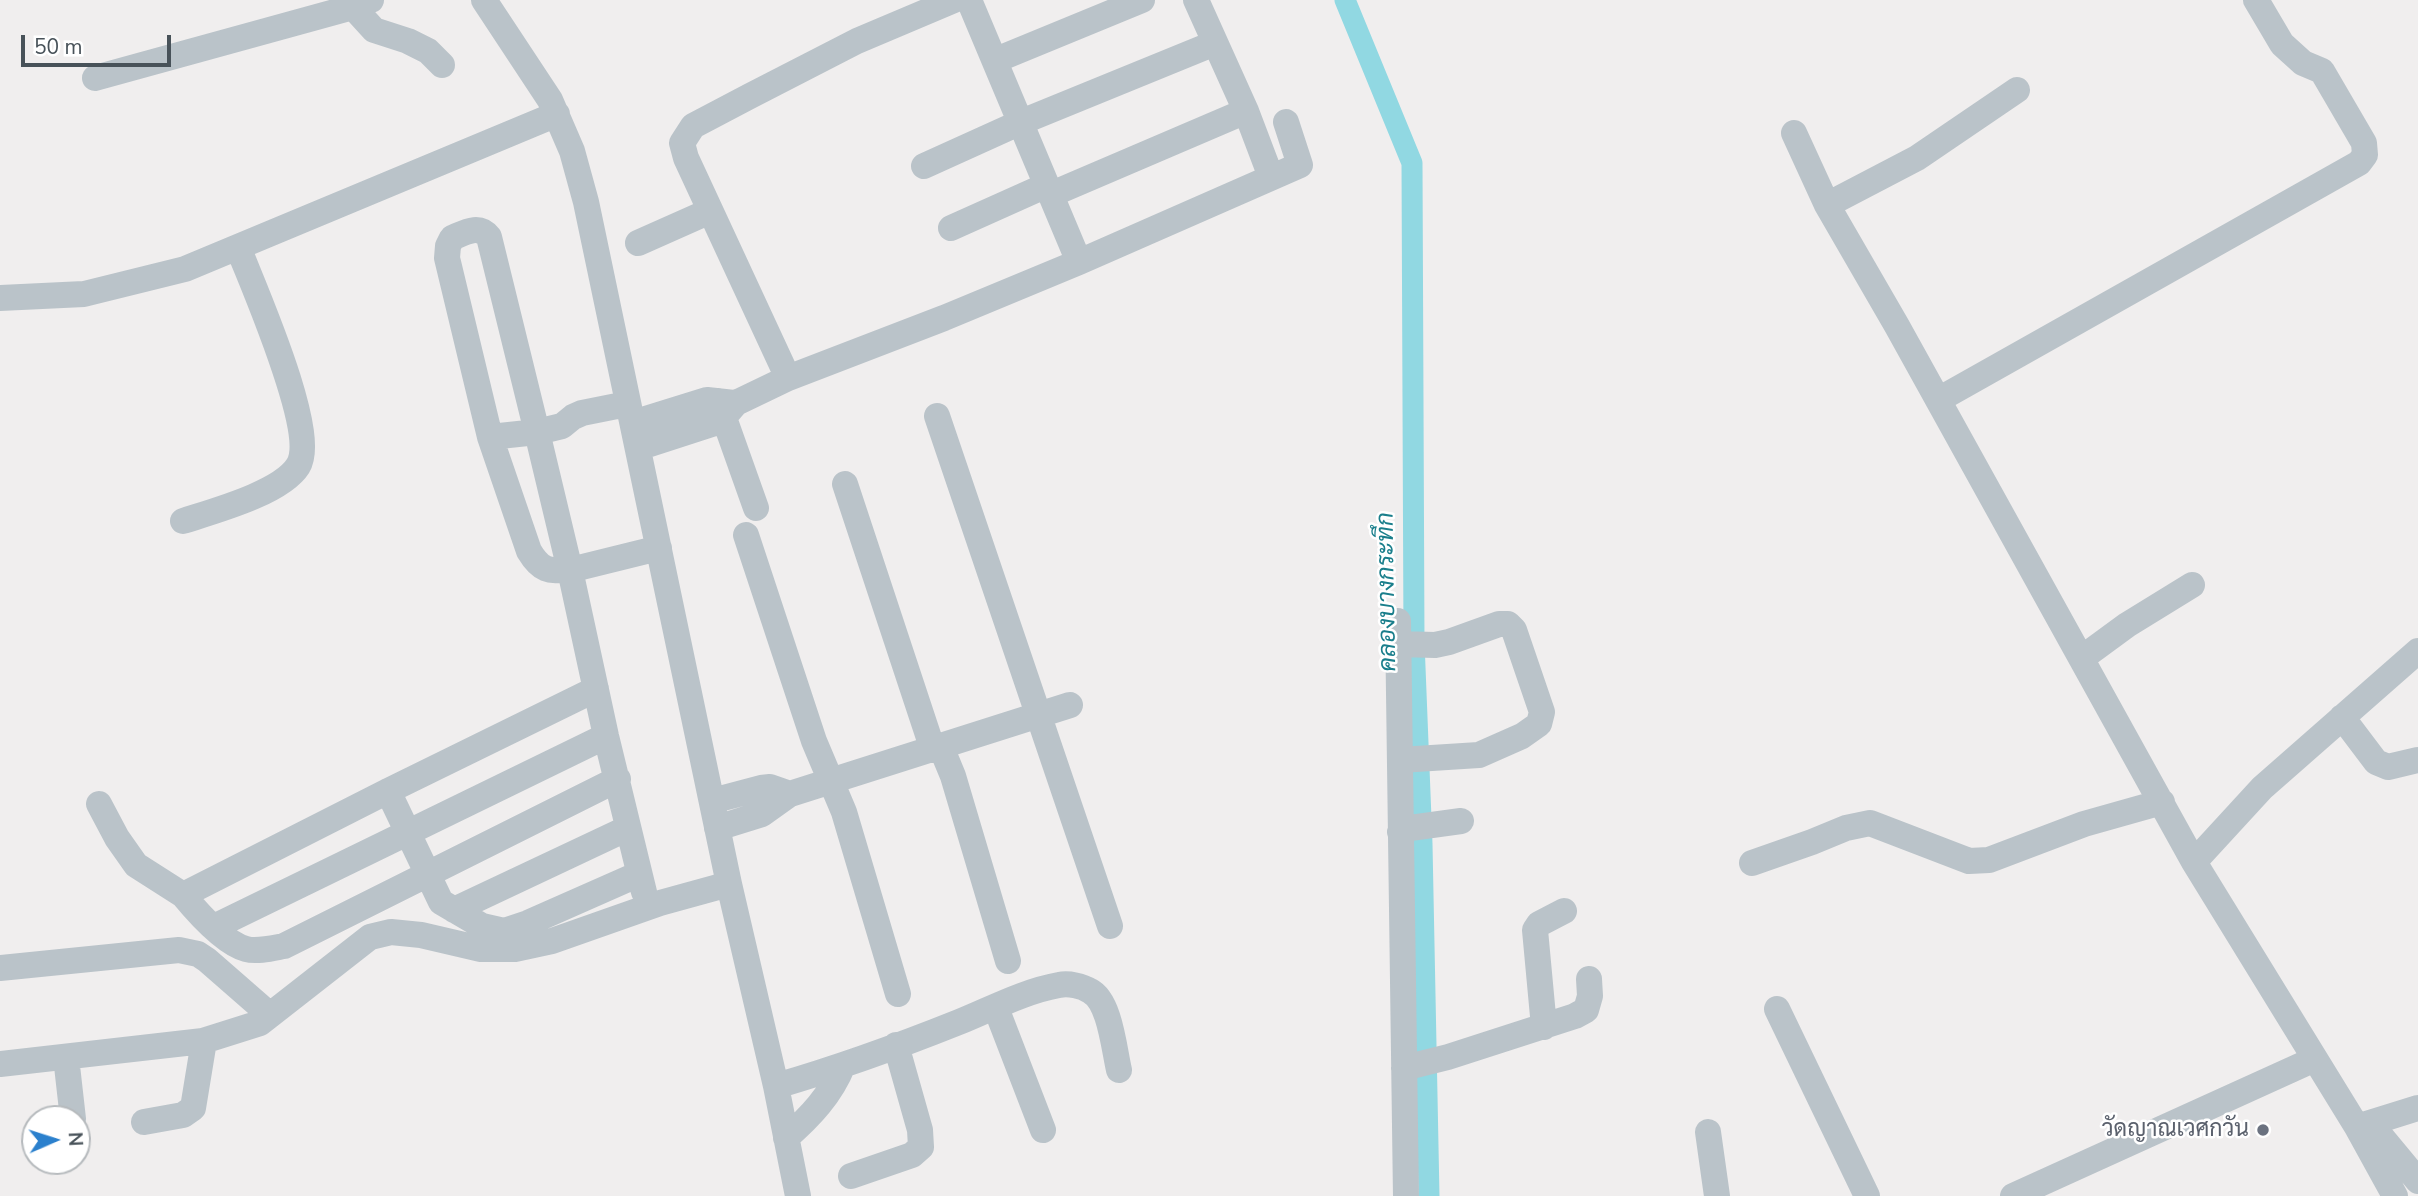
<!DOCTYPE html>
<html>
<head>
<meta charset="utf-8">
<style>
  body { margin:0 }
  #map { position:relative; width:2418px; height:1196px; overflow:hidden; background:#f0eeee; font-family:"Nunito Sans",sans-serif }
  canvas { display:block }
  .north { position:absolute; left:21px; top:1105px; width:70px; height:70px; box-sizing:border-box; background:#fff; border:2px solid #b6babd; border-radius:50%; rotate:87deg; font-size:19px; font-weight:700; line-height:28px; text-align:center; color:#485259 }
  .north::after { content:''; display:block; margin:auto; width:24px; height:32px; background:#2b80cd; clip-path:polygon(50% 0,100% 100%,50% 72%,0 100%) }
  .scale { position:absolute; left:21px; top:35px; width:150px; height:32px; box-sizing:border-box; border:4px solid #485259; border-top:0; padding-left:9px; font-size:21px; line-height:24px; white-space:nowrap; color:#485259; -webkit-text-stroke:5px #fff; paint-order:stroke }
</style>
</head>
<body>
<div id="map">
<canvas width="2418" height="1196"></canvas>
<div class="north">N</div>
<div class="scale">50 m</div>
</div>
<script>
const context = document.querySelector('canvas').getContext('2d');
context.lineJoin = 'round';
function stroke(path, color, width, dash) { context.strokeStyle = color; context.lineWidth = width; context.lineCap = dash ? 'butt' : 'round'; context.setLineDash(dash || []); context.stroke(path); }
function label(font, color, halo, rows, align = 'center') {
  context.font = font + ' "Nunito Sans",Sarabun,sans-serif'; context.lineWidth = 5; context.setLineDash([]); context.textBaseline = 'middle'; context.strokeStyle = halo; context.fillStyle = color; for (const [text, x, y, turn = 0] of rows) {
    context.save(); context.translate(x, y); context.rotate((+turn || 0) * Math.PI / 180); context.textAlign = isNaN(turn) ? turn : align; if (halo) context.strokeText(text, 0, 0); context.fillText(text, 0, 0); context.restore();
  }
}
stroke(new Path2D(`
  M1345,0l67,163 2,479 8,202 7,352`), '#91d8e2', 21);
stroke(new Path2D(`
  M484,0l66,100 22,51 14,51 143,682 47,202 22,110
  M969,0l110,262
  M1196,0l50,111 25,66
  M353,7l21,23 34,11 20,10 14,14
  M996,60l146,-60
  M95,78l258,-71 18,-7
  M1794,133l33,72 70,121 297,536 163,265 38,69
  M924,166l95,-43 196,-80
  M1052,194l194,-83
  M1827,205l90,-47 100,-68
  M951,228l96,-43
  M638,243l72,-32
  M0,298l84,-4 101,-25 372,-155
  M788,378l-102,-220 -4,-15 11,-17 57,-30 107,-55 97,-41
  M1938,400l421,-237 6,-8 -1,-12 -42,-72 -19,-8 -21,-19 -26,-44
  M718,401l38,107
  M937,416l173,510
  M633,423l74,-23 27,3
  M490,437l47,-5 -48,-195c-10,-13 -23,-5 -37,1l-4,8 -1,12 43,179 39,114c12,20 19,20 41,19l-33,-138 25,-6 11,-9 9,-4 45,-9
  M638,448l74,-24 12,-7 12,-14 52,-25 156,-60 135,-56 221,-97 -14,-43
  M845,484l88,266
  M183,521c31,-10 98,-28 115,-55 21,-33 -45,-180 -60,-219
  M746,535l68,206 30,71 54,182
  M1398,621l8,575
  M1398,644l37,1 14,-3 50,-18h9l6,6 28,82 -3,12 -17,12 -43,19 -79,5
  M2082,658l45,-33 65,-40
  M2342,717l34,45 12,5 30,-7
  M941,747l12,29 55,185
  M388,791l53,111 41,24 22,5 24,-8 111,-49
  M712,801l49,-13 9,-1 20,7
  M99,804l18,34 19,27 47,30 205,-104 208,-102
  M717,828l45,-14 28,-20 280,-89
  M1400,832l10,-4 51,-7
  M2194,862l68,-74 156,-137
  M1752,863l60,-21 34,-14 24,-5 99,38 20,-1 95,-36 78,-22
  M644,892l-38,-156 -36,-166 89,-22
  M183,895c14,17 41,48 63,54 11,3 27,-1 38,-3l334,-167
  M454,910l174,-82
  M214,927l392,-191
  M0,968l179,-18 19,4 9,6 63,55
  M996,1008l47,122
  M1777,1009l90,187
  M1544,1027l-9,-97 4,-6 25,-13
  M66,1057l7,62
  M0,1064l203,-23 57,-18 110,-86 21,-5 30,3 60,14h34l37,-8 108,-38 69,-19
  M1404,1068l44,-11 127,-41 11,-6 4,-14 -1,-17
  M776,1086c62,-18 123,-40 183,-64 32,-13 66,-31 100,-37 10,-2 23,1 31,6 20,10 24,58 29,79
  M144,1122l39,-7 10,-7 11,-67
  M2370,1123l48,58
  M2357,1127l61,-19
  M1708,1132l9,64
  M786,1138c24,-21 45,-43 57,-73
  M851,1176l61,-21 9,-8 -1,-17 -24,-85
  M2013,1196l302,-137`), '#bac3c9', 26);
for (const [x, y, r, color] of [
  [2263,1130,7,"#6b7280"]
]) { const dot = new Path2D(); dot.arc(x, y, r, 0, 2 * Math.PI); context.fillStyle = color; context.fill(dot); stroke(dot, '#fff', 2.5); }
label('23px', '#5b616d', '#fff', [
  ["วัดญาณเวศกวัน",2249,1130]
], 'right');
label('italic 24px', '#197e8b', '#fff', [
  ["คลองบางกระทึก",1388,592,-91]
]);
</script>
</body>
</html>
